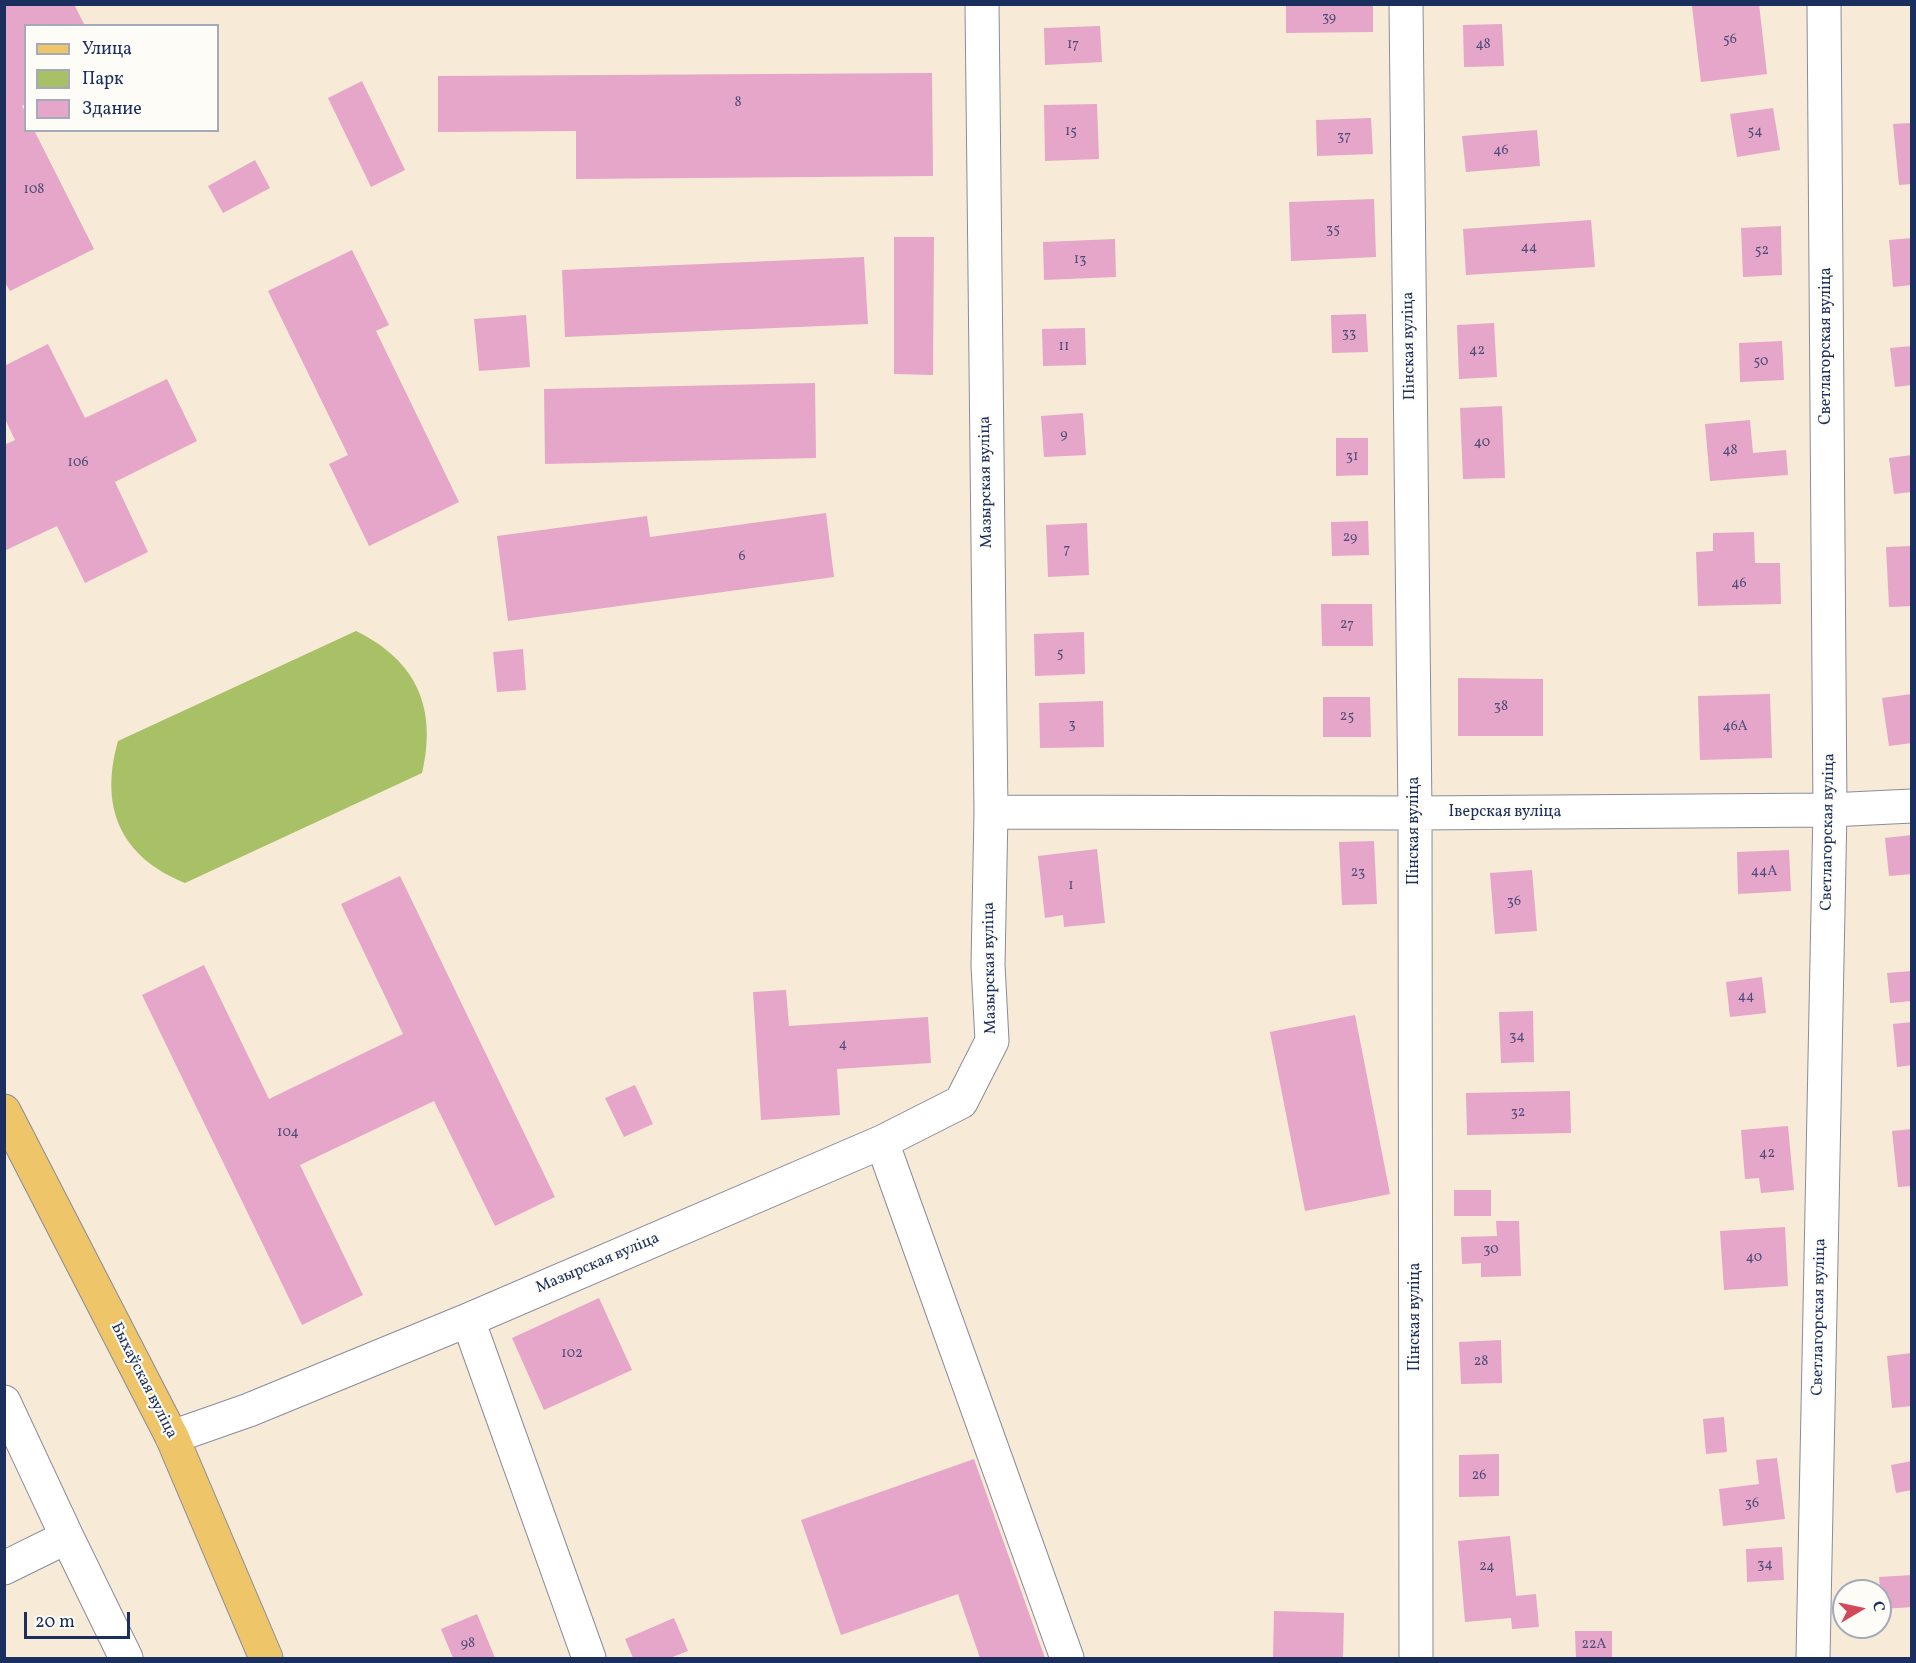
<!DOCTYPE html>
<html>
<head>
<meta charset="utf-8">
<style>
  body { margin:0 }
  #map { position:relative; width:1916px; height:1663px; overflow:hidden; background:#f7ead7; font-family:Vollkorn,serif }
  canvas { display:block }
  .frame { position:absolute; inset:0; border:6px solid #1b2f5e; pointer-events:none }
  .legend { position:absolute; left:24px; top:24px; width:195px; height:108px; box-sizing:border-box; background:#fdfcf7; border:2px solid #a3aaba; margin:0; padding:8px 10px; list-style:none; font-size:18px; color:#1b2f5e }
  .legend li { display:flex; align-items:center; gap:12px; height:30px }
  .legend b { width:30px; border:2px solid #a3aaba }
  .north { position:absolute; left:1832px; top:1579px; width:60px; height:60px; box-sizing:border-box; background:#fdfcf7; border:2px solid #a3aaba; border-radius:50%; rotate:81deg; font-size:16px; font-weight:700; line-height:24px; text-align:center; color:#1b2f5e }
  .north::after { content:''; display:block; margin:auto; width:21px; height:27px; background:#d1495b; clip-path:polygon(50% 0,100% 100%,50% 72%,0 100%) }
  .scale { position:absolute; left:24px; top:1612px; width:106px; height:27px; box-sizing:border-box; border:3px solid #1b2f5e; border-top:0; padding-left:8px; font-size:18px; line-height:21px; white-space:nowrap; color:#1b2f5e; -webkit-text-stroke:4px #fdfcf7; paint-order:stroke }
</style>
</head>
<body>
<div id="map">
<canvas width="1916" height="1663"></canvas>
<div class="frame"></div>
<ul class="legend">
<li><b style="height:8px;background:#eec569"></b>Улица</li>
<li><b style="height:16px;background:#a9c166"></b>Парк</li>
<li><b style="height:16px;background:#e6a6c9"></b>Здание</li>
</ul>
<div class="north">С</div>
<div class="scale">20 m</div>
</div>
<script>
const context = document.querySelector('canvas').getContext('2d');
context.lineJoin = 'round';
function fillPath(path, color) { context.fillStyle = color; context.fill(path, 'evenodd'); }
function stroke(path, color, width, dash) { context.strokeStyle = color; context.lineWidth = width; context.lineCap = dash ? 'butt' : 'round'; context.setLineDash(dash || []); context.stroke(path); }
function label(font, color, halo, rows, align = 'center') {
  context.font = font + ' Vollkorn,serif'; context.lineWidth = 4.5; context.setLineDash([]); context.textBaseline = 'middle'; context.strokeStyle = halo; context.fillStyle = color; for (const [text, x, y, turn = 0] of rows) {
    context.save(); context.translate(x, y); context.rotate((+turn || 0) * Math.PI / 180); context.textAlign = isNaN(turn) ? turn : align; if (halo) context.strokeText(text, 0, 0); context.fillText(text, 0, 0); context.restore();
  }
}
fillPath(new Path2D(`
  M356,631c61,30 81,77 66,142l-237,110c-65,-26 -86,-76 -67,-142z`), '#a9c166');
fillPath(new Path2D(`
  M4,4h70l11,22h-59v78l-4,2 4,7v17h8l60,119 -84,42 -6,-10z
  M1286,4h87v28l-87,1z
  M1701,4h58l8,70 -66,8 -9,-76z
  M1502,24l2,42 -40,1 -1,-42z
  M1100,26l2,36 -57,3 -1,-37z
  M932,73l1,103 -357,3v-48l-138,1v-56z
  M362,81l43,89 -34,17 -43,-89z
  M1097,104l2,55 -54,2 -1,-56z
  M1773,108l7,42 -43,7 -7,-43z
  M1371,118l2,36 -56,2 -1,-36z
  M1912,123v61l-13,1 -6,-61z
  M1537,130l3,36 -74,6 -4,-36z
  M255,160l15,28 -47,25 -15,-27z
  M1374,199l2,58 -85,4 -2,-59z
  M1591,220l4,47 -129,8 -3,-46z
  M1781,226l1,49 -39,2 -2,-49z
  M894,237h40l-1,138 -39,-1z
  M1912,238v47l-19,2 -4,-47z
  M1115,239l1,38 -72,3 -1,-38z
  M352,250l37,75 -13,6 83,171 -90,44 -40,-82 19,-9 -80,-164z
  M864,257l4,67 -303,13 -3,-67z
  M1366,314l2,38 -36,1 -1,-38z
  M526,315l4,52 -51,4 -5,-52z
  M1494,323l3,54 -38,2 -2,-54z
  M1085,328l1,37 -43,1 -1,-37z
  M1782,341l2,39 -44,2 -1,-39z
  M48,344l37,74 82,-39 30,62 -82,41 33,70 -63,31 -28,-57 -53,25v-106l11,-5 -11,-23v-51z
  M1912,346v39l-17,2 -5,-39z
  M815,383l1,75 -271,6 -1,-75z
  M1502,406l3,72 -42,1 -3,-71z
  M1083,413l3,42 -42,2 -3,-41z
  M1750,420l3,33 33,-3 2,25 -78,6 -5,-57z
  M1336,438h32v37l-32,1z
  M1912,455v37l-18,2 -5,-36z
  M826,513l8,64 -326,44 -11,-85 150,-20 3,21z
  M1368,521l1,34 -37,1 -1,-34z
  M1087,523l2,52 -41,2 -2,-52z
  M1754,532l1,31h25l1,41 -83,2 -2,-54 17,-1v-18z
  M1912,546v60l-23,1 -3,-60z
  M1321,604h51l1,42h-51z
  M1084,632l1,42 -50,2 -1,-42z
  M523,649l3,41 -29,2 -4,-40z
  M1458,678l85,1v57h-85z
  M1770,694l2,64 -72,2 -2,-64z
  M1912,694v49l-23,3 -7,-48z
  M1323,697h47l1,40h-48z
  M1103,701l1,46 -64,1 -1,-45z
  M1912,835v39l-23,2 -4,-38z
  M1374,841l3,63 -35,1 -3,-63z
  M1097,849l8,74 -41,4 -1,-12 -18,3 -7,-62z
  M1789,850l2,41 -53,3 -1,-42z
  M1532,870l5,61 -42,3 -5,-61z
  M400,876l155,321 -60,29 -61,-125 -134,64 63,130 -61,30 -160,-330 62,-30 65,134 134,-65 -62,-130z
  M1912,971v30l-22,2 -3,-30z
  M1762,977l4,36 -36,4 -4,-35z
  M786,990l3,36 139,-9 3,46 -94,6 3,46 -79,5 -8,-128z
  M1533,1011l1,51 -33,1 -2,-51z
  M1355,1015l35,179 -85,17 -35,-179z
  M1912,1022v43l-15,2 -4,-43z
  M635,1085l18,39 -29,13 -19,-39z
  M1570,1091l1,42 -104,2 -1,-42z
  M1788,1126l6,64 -33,3 -2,-15 -14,1 -4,-49z
  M1912,1129v57l-14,1 -6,-56z
  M1454,1190h37v26h-37z
  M1496,1221h23l2,55 -40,1v-14l-19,1 -1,-27 36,-1z
  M1785,1227l3,59 -64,4 -4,-59z
  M599,1298l33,72 -88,40 -32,-72z
  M1501,1340l1,43 -41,1 -2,-42z
  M1912,1353v53l-20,2 -5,-52z
  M1724,1417l3,35 -21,2 -3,-35z
  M1499,1454v42l-40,1v-42z
  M1777,1458l8,61 -62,7 -4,-37 40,-5 -3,-24z
  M974,1459l71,199h-65l-22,-64 -117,41 -40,-115z
  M1912,1461v29l-16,3 -5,-28z
  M1510,1536l6,60 20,-2 3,33 -27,2 -1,-11 -46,4 -7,-81z
  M1782,1547l2,33 -37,2 -1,-33z
  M1912,1575v32l-30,2 -3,-32z
  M1274,1611l70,2 -1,45h-70z
  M477,1614l18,44h-42l-12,-29z
  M674,1618l14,33 -18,7h-37l-8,-19z
  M1575,1631h37v27h-36z`), '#e6a6c9');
const minor = new Path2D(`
  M1406,4l9,809 1,845
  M991,812l424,1 415,-3 82,-4
  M882,1142l185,516
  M468,1320l121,338
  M4,1402l63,135 59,121
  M172,1437l77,-27 219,-90 414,-178 79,-40 31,-61 -4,-76 3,-153 -9,-808
  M4,1568l63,-31
  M1813,1658l17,-848 -6,-806`);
const major = new Path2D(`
  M4,1111l168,326 94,221`);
stroke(minor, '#898c9a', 35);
stroke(major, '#898c9a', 35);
stroke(minor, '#fff', 33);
stroke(major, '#eec569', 33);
label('14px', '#4e4d79', null, [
  ["39",1329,18],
  ["56",1730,40],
  ["17",1073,45],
  ["48",1483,45],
  ["8",738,103],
  ["15",1071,132],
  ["54",1755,132],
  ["37",1344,137],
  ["46",1501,151],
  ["108",34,190],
  ["35",1333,230],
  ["44",1529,248],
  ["52",1762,251],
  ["13",1080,260],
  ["33",1349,334],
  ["11",1064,347],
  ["42",1477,351],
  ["50",1761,362],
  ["9",1064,435],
  ["40",1482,443],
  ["48",1730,451],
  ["31",1352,457],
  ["106",78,463],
  ["29",1350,538],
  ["7",1067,550],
  ["6",742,557],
  ["46",1739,584],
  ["27",1347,625],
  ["5",1060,654],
  ["38",1501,707],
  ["25",1347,717],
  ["3",1072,725],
  ["46А",1735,727],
  ["44А",1764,872],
  ["23",1358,873],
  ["1",1071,886],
  ["36",1514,902],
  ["44",1746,997],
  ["34",1517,1037],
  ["4",843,1045],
  ["32",1518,1113],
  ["104",288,1133],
  ["42",1767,1154],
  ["30",1491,1250],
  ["40",1754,1258],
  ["102",572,1354],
  ["28",1481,1362],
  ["26",1479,1476],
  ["36",1752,1504],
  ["34",1765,1565],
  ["24",1487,1567],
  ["98",468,1644],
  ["22А",1594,1645]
]);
label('16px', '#1b2f5e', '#fdfcf7', [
  ["Пінская вуліца",1410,346,-91],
  ["Светлагорская вуліца",1827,346,-90],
  ["Мазырская вуліца",987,482,-91],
  ["Іверская вуліца",1505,813],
  ["Пінская вуліца",1415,831,-90],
  ["Светлагорская вуліца",1829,832,-89],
  ["Мазырская вуліца",991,968,-91],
  ["Мазырская вуліца",598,1264,-23],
  ["Пінская вуліца",1416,1317,-90],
  ["Светлагорская вуліца",1820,1317,-89],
  ["Быхаўская вуліца",143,1381,63]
]);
</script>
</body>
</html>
